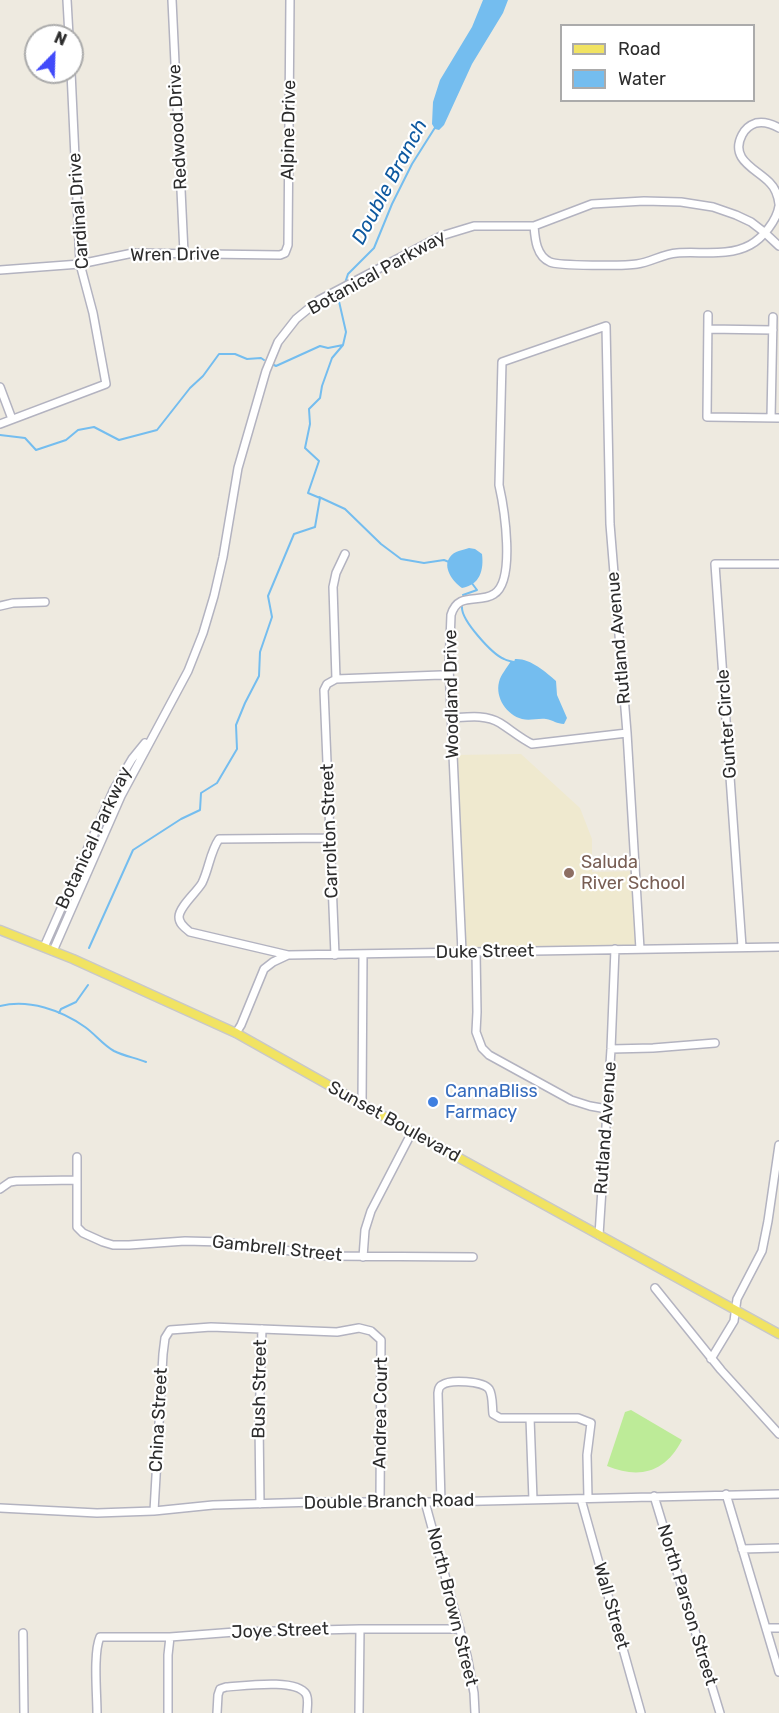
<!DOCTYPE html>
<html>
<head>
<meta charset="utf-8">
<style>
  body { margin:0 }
  #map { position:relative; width:779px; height:1713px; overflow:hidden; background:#eeeae0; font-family:Rubik,sans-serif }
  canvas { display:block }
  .legend { position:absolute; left:560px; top:24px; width:195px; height:78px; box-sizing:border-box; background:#fff; border:2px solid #ababab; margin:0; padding:8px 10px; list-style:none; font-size:18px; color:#2d2d2d }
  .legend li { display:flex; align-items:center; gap:12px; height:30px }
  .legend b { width:30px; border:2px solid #ababab }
  .north { position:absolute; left:24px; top:24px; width:60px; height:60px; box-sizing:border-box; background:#fff; border:2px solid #ababab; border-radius:50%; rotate:23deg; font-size:16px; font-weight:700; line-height:24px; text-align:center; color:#2d2d2d }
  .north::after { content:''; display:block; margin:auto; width:21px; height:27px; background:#414afa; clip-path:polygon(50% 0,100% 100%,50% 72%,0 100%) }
</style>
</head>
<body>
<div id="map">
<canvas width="779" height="1713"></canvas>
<ul class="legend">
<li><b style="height:8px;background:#f1e362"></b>Road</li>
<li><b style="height:16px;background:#74bdef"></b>Water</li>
</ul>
<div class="north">N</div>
</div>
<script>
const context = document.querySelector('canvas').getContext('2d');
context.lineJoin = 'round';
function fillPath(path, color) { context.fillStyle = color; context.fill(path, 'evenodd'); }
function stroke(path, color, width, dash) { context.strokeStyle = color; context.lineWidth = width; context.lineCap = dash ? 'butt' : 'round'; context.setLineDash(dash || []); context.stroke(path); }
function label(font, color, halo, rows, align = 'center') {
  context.font = font + ' Rubik,sans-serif'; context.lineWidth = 4.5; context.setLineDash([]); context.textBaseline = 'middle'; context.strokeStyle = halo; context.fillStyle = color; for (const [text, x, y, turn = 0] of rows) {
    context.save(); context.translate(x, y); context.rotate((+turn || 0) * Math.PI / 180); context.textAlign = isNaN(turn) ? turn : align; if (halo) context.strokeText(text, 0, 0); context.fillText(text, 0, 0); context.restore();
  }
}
fillPath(new Path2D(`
  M521,754l59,54 12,31v33l44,-1 4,78 -178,3 -9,-197z`), '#efe9cf');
fillPath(new Path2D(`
  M631,1410l51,30c-17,33 -43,39 -75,26l18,-54z`), '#bdeb98');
fillPath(new Path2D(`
  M483,0h25l-5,13 -31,51 -28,61 -5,5 -4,-1 -3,-5 1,-22 7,-22 32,-53z
  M469,548l6,1 7,5c2,16 -2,31 -20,34 -9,-6 -20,-21 -12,-31 4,-6 13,-7 19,-9z
  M515,659c15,-1 31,13 41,22l1,14 10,23 -3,6c-7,0 -11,-4 -18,-5 -8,-1 -16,2 -24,0 -15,-4 -27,-21 -23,-37 2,-8 8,-14 12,-21l3,1z`), '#74bdef');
stroke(new Path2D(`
  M345,283l3,-9 26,-26 18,-44 20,-40 24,-38
  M274,365l2,1 44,-20 8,2 15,-3
  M0,435l25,3 11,12 30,-10 12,-10 16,-3 25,13 38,-10 33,-42 13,-12 16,-22h16l12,5 14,-1 3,2
  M308,493l11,-32 -14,-13 5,-24 -1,-15 11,-11 2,-12 10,-28 11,-13 3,-13 -8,-35 3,-6
  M319,497l26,12 36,35 20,15 23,4 20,-3 5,2
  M463,595l14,-5 -6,-8
  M462,607c-1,13 30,47 42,52 3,2 7,2 10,3
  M89,948l44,-98 48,-31 19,-9 1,-17 16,-10 20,-34 -1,-24 9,-22 14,-27 1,-24 12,-35 -4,-21 26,-62 21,-7 5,-29 -12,-5
  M0,1006c29,-7 61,4 85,21 10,7 18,18 29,24 10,5 22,7 32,11
  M59,1013l2,-4 15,-7 12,-17`), '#74bdef', 2);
const minor = new Path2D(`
  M67,0l2,36
  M172,0l12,253
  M779,128c-7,-4 -14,-7 -23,-5 -6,2 -11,6 -14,12 -13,25 15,34 28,48 6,6 8,13 9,21
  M534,226c1,12 2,30 16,36 8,4 76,4 87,2 14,-2 26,-10 40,-11 23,-2 51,4 73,-8 13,-7 27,-25 29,-39
  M0,270l80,-6 53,-11 147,2 5,-2 3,-8 2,-245
  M708,315l-1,102 72,1
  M708,329l65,1
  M0,387l12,32
  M771,418l2,-101
  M0,424l106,-40 -13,-71 -13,-49 -9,-192
  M0,606l13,-3 32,-1
  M336,679l-3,-92 3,-14 9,-19
  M452,718c15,-1 34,-4 48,5 11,7 20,15 32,21l95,-11
  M44,947l70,-158 18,-30 13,-16
  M742,947l-27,-383h64
  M53,951l68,-155 67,-125 15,-38 11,-37 9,-39 15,-89 28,-97 12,-29 18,-23 23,-19 122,-64 33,-10h60l58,-22 52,-3 37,1 32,5 23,8 15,7 13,10 15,14
  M462,952l-13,-285 2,-52c7,-24 28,-11 43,-21 22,-13 10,-87 5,-109l3,-123 104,-36 4,198 17,209 13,216
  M476,952l1,60 -1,20 6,16 7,7 82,45 19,6 17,3
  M288,955l-98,-23c-5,-4 -11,-8 -11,-15 0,-10 17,-24 23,-34 7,-14 8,-31 17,-44l111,-1
  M335,955l-11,-265 3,-6 9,-5 105,-4 8,2
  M236,1033l5,-8 23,-56 9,-7 15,-7 491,-8
  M611,1049l42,-1 62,-5
  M362,1104l1,-150
  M77,1157v70l6,6 20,9 10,3h16l56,-4 38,1 105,14 145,1
  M0,1189l10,-7 6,-1 61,-1
  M599,1235l12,-186 4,-100
  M363,1257l2,-27 6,-19 41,-79
  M655,1288l66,82 58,64
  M711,1359l23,-38 3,-22 25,-48 6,-30 11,-76
  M530,1418l3,82
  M726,1494l53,178
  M654,1496l66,217
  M581,1499l60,214
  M425,1502l42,154 7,37 1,20
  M441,1502l-3,-109c1,-4 0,-6 4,-8 8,-6 41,-4 47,4 4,6 3,17 4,25l7,4h78l13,5 -4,32 1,43
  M260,1504l-1,-82 3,-93
  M0,1508l97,5 57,-2 59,-6 103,-3h125l338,-8
  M154,1511l9,-157 2,-16 5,-8 41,-3 126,5 22,-4 12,3 10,9 -1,162
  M742,1549l37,-1
  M766,1628h13
  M23,1633l1,80
  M97,1713c0,-19 -4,-60 3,-76h70l65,-5 125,-3h100
  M168,1713v-58l2,-18
  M217,1713l1,-18 2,-6 6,-2c17,-1 70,-9 80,7 3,5 1,13 1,19
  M359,1713l1,-84`);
const major = new Path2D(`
  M0,930l73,29 163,74 176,99 367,202`);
stroke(minor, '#b3b3c0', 10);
stroke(major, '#c8c8c8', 11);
stroke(minor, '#fff', 7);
stroke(major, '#f1e362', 8);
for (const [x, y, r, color] of [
  [569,873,6,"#8d6e63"],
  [433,1102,6,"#3f7fe0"]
]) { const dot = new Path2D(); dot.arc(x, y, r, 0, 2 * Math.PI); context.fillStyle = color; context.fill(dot); stroke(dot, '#fff', 2); }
label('18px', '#2d2d2d', '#fff', [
  ["Redwood Drive",178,127,-93],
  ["Alpine Drive",289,130,-89],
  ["Cardinal Drive",79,211,-94],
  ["Wren Drive",175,255,-1],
  ["Botanical Parkway",377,273,-29],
  ["Rutland Avenue",619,638,-95],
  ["Woodland Drive",452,694,-91],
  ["Gunter Circle",727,724,-94],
  ["Carrolton Street",330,831,-92],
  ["Botanical Parkway",94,838,-65],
  ["Duke Street",485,952,-1],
  ["Sunset Boulevard",394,1122,29],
  ["Rutland Avenue",606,1128,-86],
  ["Gambrell Street",277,1249,6],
  ["Bush Street",260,1389,-89],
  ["Andrea Court",381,1413,-89],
  ["China Street",159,1420,-87],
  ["Double Branch Road",389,1502,-1],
  ["North Parson Street",687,1605,73],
  ["Wall Street",611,1606,74],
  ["North Brown Street",452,1607,76],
  ["Joye Street",280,1631,-2]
]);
label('18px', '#785e54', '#fff', [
  ["Saluda",581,863],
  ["River School",581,884]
], 'left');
label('18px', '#366cbe', '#fff', [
  ["CannaBliss",445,1092],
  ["Farmacy",445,1113]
], 'left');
label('italic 20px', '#0e59a0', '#fff', [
  ["Double Branch",390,182,-62]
]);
</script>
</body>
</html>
